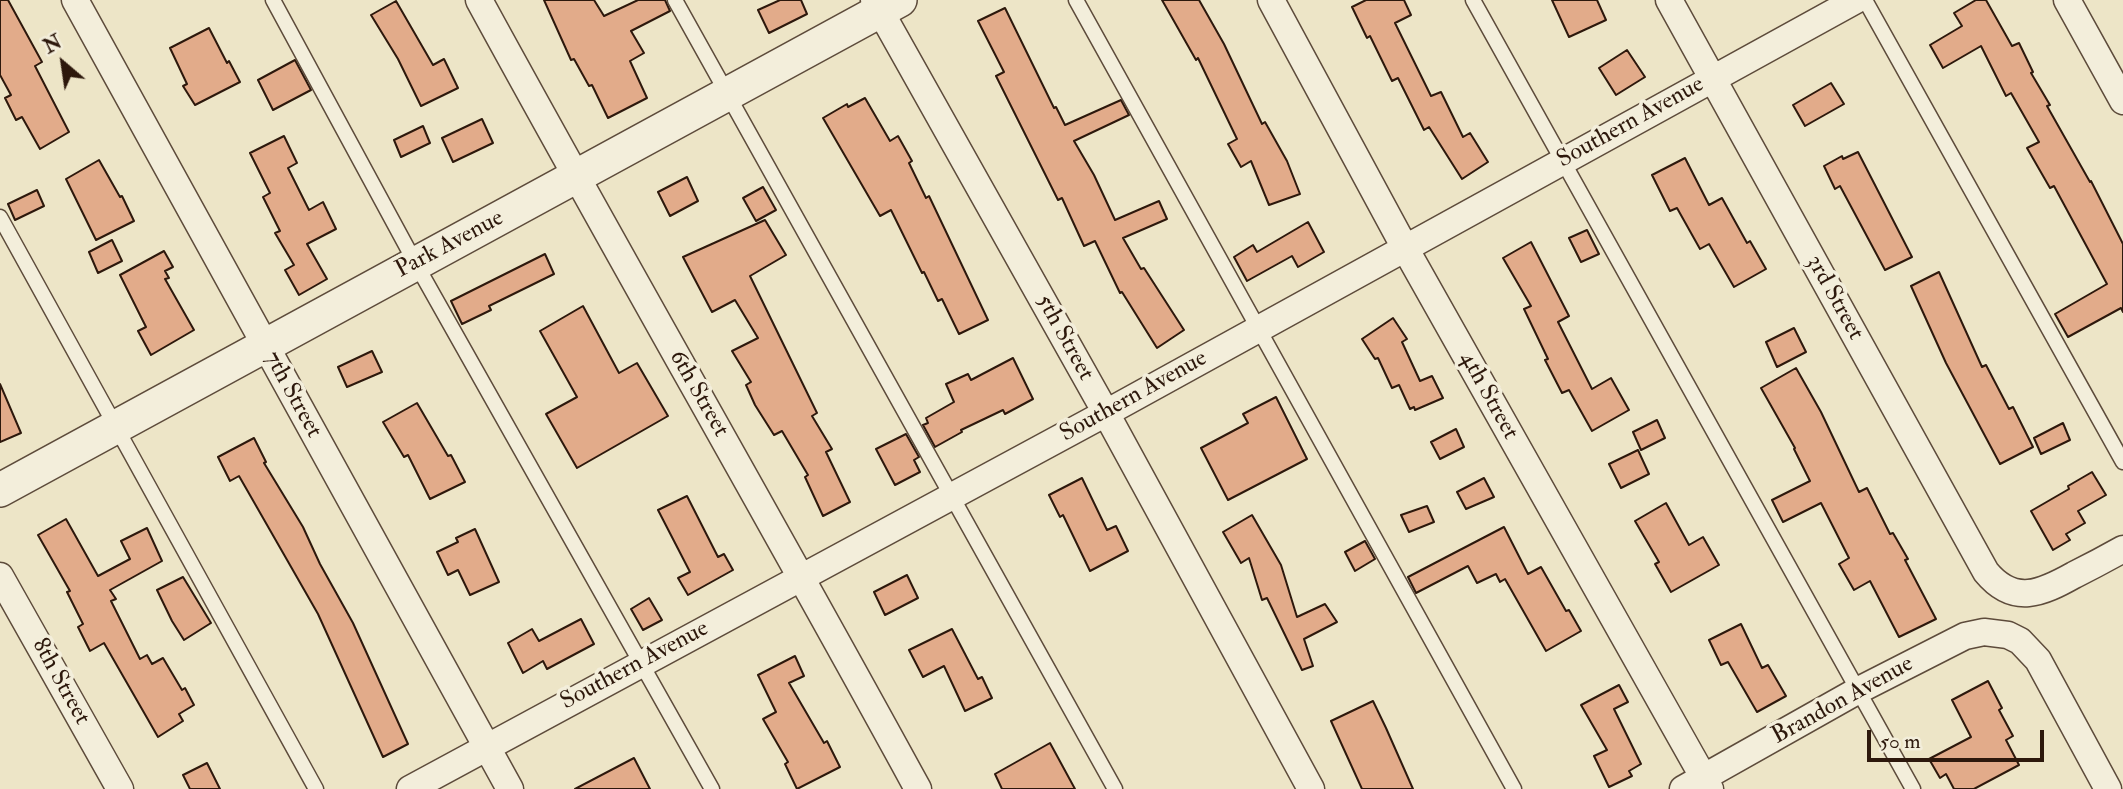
<!DOCTYPE html>
<html>
<head>
<meta charset="utf-8">
<style>
  body { margin:0 }
  #map { position:relative; width:2123px; height:789px; overflow:hidden; background:#ede5c7; font-family:"IM FELL Double Pica",serif }
  canvas { display:block }
  .north { position:absolute; left:28px; top:28px; width:70px; height:70px; -webkit-text-stroke:5px #f3eedb; paint-order:stroke; rotate:331deg; font-size:19px; font-weight:700; line-height:28px; text-align:center; color:#2d180c }
  .north::after { content:''; display:block; margin:auto; width:24px; height:32px; background:#2d180c; clip-path:polygon(50% 0,100% 100%,50% 72%,0 100%) }
  .scale { position:absolute; left:1867px; top:730px; width:177px; height:32px; box-sizing:border-box; border:4px solid #2d180c; border-top:0; padding-left:9px; font-size:21px; line-height:24px; white-space:nowrap; color:#2d180c; -webkit-text-stroke:5px #f3eedb; paint-order:stroke }
</style>
</head>
<body>
<div id="map">
<canvas width="2123" height="789"></canvas>
<div class="north">N</div>
<div class="scale">50 m</div>
</div>
<script>
const context = document.querySelector('canvas').getContext('2d');
context.lineJoin = 'round';
function fillPath(path, color) { context.fillStyle = color; context.fill(path, 'evenodd'); }
function stroke(path, color, width, dash) { context.strokeStyle = color; context.lineWidth = width; context.lineCap = dash ? 'butt' : 'round'; context.setLineDash(dash || []); context.stroke(path); }
function label(font, color, halo, rows, align = 'center') {
  context.font = font + ' "IM FELL Double Pica",serif'; context.lineWidth = 7; context.setLineDash([]); context.textBaseline = 'middle'; context.strokeStyle = halo; context.fillStyle = color; for (const [text, x, y, turn = 0] of rows) {
    context.save(); context.translate(x, y); context.rotate((+turn || 0) * Math.PI / 180); context.textAlign = isNaN(turn) ? turn : align; if (halo) context.strokeText(text, 0, 0); context.fillText(text, 0, 0); context.restore();
  }
}
const building = new Path2D(`
  M0,0h8l34,62 -7,4 34,66 -29,17 -18,-32 -6,3 -11,-22 6,-3 -11,-20z
  M544,0h50l10,16 34,-16h27l5,11 -39,20 13,22 -14,8 17,37 -39,20 -16,-33 -3,1 -15,-27 -3,1z
  M780,0h21l6,14 -38,19 -11,-23z
  M1162,0h37l25,44 38,80 3,-2 22,39 13,33 -31,11 -18,-44 -10,6 -13,-23 9,-5 -39,-81 -2,2z
  M1366,0h38l7,15 -16,8 36,73 10,-4 22,45 7,-4 18,29 -26,17 -33,-52 -5,3 -26,-52 -6,3 -22,-45 -3,2 -15,-31z
  M1552,0h45l9,20 -37,17z
  M1976,0h10l26,46 7,-3 14,29 -2,1 19,32 -3,1 43,76 1,-1 32,63v68l-2,-4 -53,29 -13,-23 52,-30 -53,-98 -4,2 -23,-40 12,-6 -28,-49 -5,3 -25,-50 -38,22 -13,-23 32,-19 -8,-13z
  M396,1l37,64 11,-6 14,29 -37,18 -23,-47 -27,-44z
  M1005,8l49,100 2,-1 9,18 56,-25 8,15 -55,26 20,34 21,45 44,-19 8,18 -44,19 18,31 3,-1 40,62 -27,18 -35,-56 -2,1 -25,-52 -11,5 -22,-48 -4,2 -62,-124 8,-4 -26,-51z
  M209,28l18,35 2,-2 11,21 -45,23 -12,-19 4,-2 -17,-36z
  M1627,50l18,27 -29,18 -17,-27z
  M295,60l16,30 -38,20 -15,-30z
  M1831,83l13,21 -39,22 -12,-21z
  M865,98l25,43 8,-5 14,25 -3,2 17,35 3,-2 59,124 -29,14 -17,-35 -4,2 -14,-29 -2,1 -31,-63 -11,6 -57,-98 24,-14 1,3z
  M482,119l11,24 -40,19 -11,-24z
  M423,126l7,17 -29,14 -7,-17z
  M284,136l13,27 -9,5 21,42 14,-8 13,27 -29,15 20,35 -28,16 -14,-25 9,-5 -19,-32 5,-2 -17,-34 7,-4 -20,-40z
  M1858,152l54,105 -27,13 -45,-84 -5,3 -11,-23 18,-10 1,3z
  M1685,158l24,47 13,-7 25,45 3,-2 16,28 -32,18 -25,-43 -9,5 -23,-41 -7,3 -18,-36z
  M99,160l21,37 2,-1 12,25 -38,19 -30,-61z
  M687,177l11,24 -28,15 -12,-24z
  M763,187l13,23 -20,11 -13,-23z
  M37,190l7,16 -29,14 -7,-16z
  M765,220l21,35 -36,21 67,137 -5,3 20,33 -6,3 24,50 -27,14 -18,-39 3,-2 -26,-44 -8,4 -19,-30 -9,-20 5,-3 -19,-31 26,-13 -23,-38 -23,12 -29,-55z
  M1308,222l16,30 -26,15 -6,-11 -45,25 -13,-24 19,-12 4,7z
  M1587,230l12,24 -18,8 -12,-24z
  M112,240l10,21 -24,12 -9,-21z
  M1531,242l38,74 -11,6 34,67 19,-11 18,32 -37,21 -23,-41 -7,3 -17,-33 3,-1 -24,-50 7,-3 -28,-48z
  M164,251l9,16 -8,4 4,7 -4,1 29,51 -43,25 -13,-24 8,-4 -26,-52z
  M545,254l9,20 -65,32 2,4 -29,14 -11,-23z
  M1939,272l43,95 4,-2 23,44 4,-2 20,40 -33,17 -54,-101 -35,-77z
  M583,306l36,67 18,-10 31,53 -91,52 -31,-54 31,-17 -37,-66z
  M1393,318l14,21 -5,3 18,39 12,-5 11,22 -28,12 -1,-3 -4,2 -11,-24 -7,3 -14,-30 -3,1 -13,-20z
  M1794,328l12,24 -29,15 -11,-25z
  M372,351l10,21 -35,15 -9,-20z
  M1013,358l20,41 -28,15 -2,-4 -42,20 1,2 -27,15 -12,-22 5,-2 -2,-5 28,-16 -8,-18 22,-10 3,6z
  M1796,368l25,44 38,80 8,-4 23,46 3,-1 15,26 -3,1 31,59 -37,18 -29,-56 -16,9 -15,-26 10,-6 -28,-55 -38,19 -11,-22 38,-19 -16,-32 1,-1 -34,-60z
  M0,384l21,49 -21,9z
  M1276,397l31,62 -79,41 -27,-52 47,-25 -5,-9z
  M417,403l31,53 3,-1 14,27 -35,17 -22,-44 -4,2 -21,-35z
  M1657,420l8,18 -24,12 -8,-18z
  M2063,423l7,17 -29,14 -7,-16z
  M1456,429l8,18 -24,12 -9,-17z
  M906,434l13,23 -5,3 6,12 -25,13 -19,-36z
  M254,438l12,24 -2,1 39,64 17,37 33,59 55,121 -25,13 -65,-143 -79,-138 -9,5 -12,-24z
  M1638,450l11,24 -28,14 -12,-24z
  M2092,472l14,23 -28,16 7,12 -19,11 4,6 -17,10 -22,-39 38,-22 -1,-3z
  M1082,478l25,52 9,-4 12,25 -38,20 -27,-56 -3,2 -11,-22z
  M1484,478l10,19 -28,12 -9,-17z
  M687,496l31,61 6,-3 9,16 -45,25 -10,-17 12,-6 -32,-62z
  M1666,503l23,42 14,-8 16,28 -48,27 -16,-28 4,-2 -24,-41z
  M1427,506l7,16 -25,10 -8,-17z
  M1252,515l29,50 16,52 28,-13 12,18 -33,17 9,27 -11,4 -35,-72 -5,2 -13,-42 -8,5 -18,-31z
  M66,519l32,57 32,-17 -9,-18 26,-13 15,33 -52,29 6,9 -5,2 29,58 7,-4 5,9 11,-6 19,32 3,-2 9,17 -15,9 4,7 -25,16 -54,-94 -14,8 -12,-24 5,-3 -16,-32 3,-1 -32,-56z
  M1504,527l24,47 13,-7 25,44 3,-1 12,21 -35,20 -41,-72 -5,3 -4,-8 -19,9 -9,-17 -52,27 -8,-16z
  M475,529l24,53 -29,13 -12,-25 -10,5 -11,-23 21,-10 -2,-4z
  M1365,541l10,18 -20,12 -10,-19z
  M907,575l11,23 -33,17 -11,-23z
  M183,577l28,46 -27,17 -12,-19 -15,-31z
  M649,598l13,22 -19,10 -12,-21z
  M581,619l13,25 -47,25 -4,-8 -20,12 -15,-30 24,-14 7,12z
  M1741,624l21,44 6,-3 18,31 -29,16 -29,-50 -7,3 -12,-25z
  M952,629l26,50 4,-2 10,21 -27,13 -21,-45 -21,11 -14,-27z
  M795,656l9,20 -15,7 35,60 3,-2 13,26 -43,22 -12,-25 3,-2 -25,-43 13,-7 -18,-37z
  M1988,681l14,27 -3,2 14,26 -7,4 13,25 -45,24h-20l-8,-15 -6,4 -11,-19 42,-22 -19,-37z
  M1619,685l9,17 -14,7 27,55 -12,7 3,5 -23,11 -15,-31 13,-6 -26,-45z
  M1373,701l13,27 27,61h-51l-31,-68z
  M1050,743l25,46h-73l-7,-15z
  M634,758l16,31h-75z
  M207,763l13,26h-30l-7,-14z`);
fillPath(building, '#e2ab8a');
stroke(building, '#2d180c', 2);
const service = new Path2D(`
  M273,0l143,264 296,525
  M675,0l440,789
  M1076,0l438,789
  M1473,0l440,789
  M1865,0l258,462
  M0,217l316,572`);
const minor = new Path2D(`
  M75,0l435,789
  M479,0c144,264 295,525 439,789
  M874,0l232,413 205,376
  M1271,0l134,248 305,541
  M1669,0l317,572c28,34 56,21 88,3 16,-8 33,-17 49,-26
  M2067,0l56,101
  M0,576l120,213
  M410,789l696,-376 750,-413
  M1683,789l174,-98 108,-55 19,-4 24,3 12,6 18,19 70,129`);
const tertiary = new Path2D(`
  M0,490l900,-490`);
stroke(service, '#5d4b3b', 17);
stroke(minor, '#5d4b3b', 29);
stroke(tertiary, '#5d4b3b', 36);
stroke(service, '#f3eedb', 14);
stroke(minor, '#f3eedb', 26);
stroke(tertiary, '#f3eedb', 33);
label('24px', '#2d180c', '#f3eedb', [
  ["Southern Avenue",1631,123,-29],
  ["Park Avenue",450,245,-28],
  ["3rd Street",1834,298,61],
  ["5th Street",1064,338,61],
  ["6th Street",698,394,60],
  ["7th Street",292,395,61],
  ["4th Street",1488,396,61],
  ["Southern Avenue",1134,397,-29],
  ["Southern Avenue",635,666,-28],
  ["8th Street",60,682,61],
  ["Brandon Avenue",1843,701,-29]
]);
</script>
</body>
</html>
